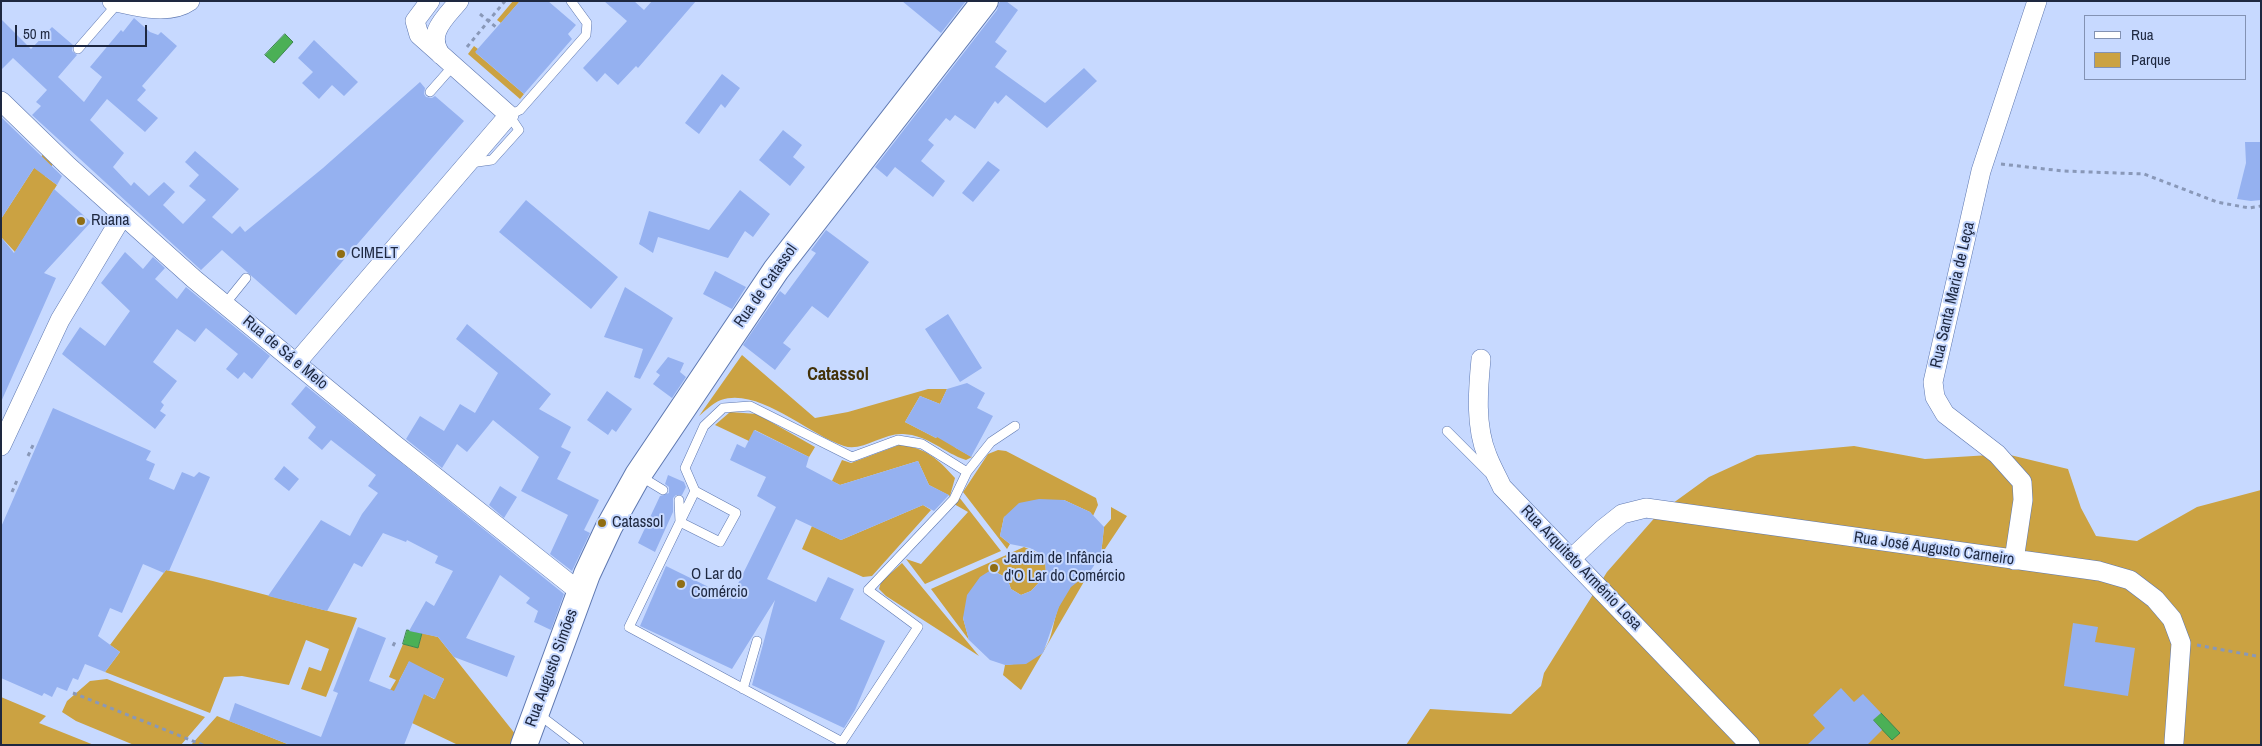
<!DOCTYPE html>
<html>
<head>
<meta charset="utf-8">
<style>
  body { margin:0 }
  #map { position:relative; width:2262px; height:746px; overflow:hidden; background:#c7d9ff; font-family:"Archivo Narrow",sans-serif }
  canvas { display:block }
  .frame { position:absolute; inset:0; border:2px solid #1e2840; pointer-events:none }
  .legend { position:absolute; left:2084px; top:15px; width:162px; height:65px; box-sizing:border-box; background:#c7d9ff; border:1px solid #8392b3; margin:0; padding:6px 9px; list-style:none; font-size:15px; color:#1e2840 }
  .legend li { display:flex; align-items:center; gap:10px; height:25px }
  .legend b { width:25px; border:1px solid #8392b3 }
  .scale { position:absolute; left:15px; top:25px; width:132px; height:22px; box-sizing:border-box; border:2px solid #1e2840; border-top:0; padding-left:6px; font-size:15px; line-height:18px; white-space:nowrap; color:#1e2840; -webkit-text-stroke:4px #c7d9ff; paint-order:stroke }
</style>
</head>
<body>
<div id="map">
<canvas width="2262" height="746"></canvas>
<div class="frame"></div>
<ul class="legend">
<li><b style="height:6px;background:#fff"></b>Rua</li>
<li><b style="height:14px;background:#cba242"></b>Parque</li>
</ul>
<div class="scale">50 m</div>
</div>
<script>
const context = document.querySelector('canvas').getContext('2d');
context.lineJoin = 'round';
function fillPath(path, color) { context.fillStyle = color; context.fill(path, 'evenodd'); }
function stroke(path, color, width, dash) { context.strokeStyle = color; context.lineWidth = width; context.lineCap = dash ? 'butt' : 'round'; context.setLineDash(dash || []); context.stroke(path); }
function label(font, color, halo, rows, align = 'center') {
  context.font = font + ' "Archivo Narrow",sans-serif'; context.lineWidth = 4; context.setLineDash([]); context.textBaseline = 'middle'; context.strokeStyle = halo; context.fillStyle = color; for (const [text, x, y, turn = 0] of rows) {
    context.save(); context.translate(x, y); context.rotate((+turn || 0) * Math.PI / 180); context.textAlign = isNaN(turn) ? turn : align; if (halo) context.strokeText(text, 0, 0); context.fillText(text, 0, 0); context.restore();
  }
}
fillPath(new Path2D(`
  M513,1h7l-19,22 -4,-3z
  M474,46l4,3 -2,4 48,41 -4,5 -52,-45z
  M43,154l10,10 -8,12 12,9 -42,67 -14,-15v-18z
  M742,355l73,63 33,-6 80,-23h19l-7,15 -20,-8 -15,26 31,16 3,-5 17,15 16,9 -6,3c-22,-7 -38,-25 -63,-26 -20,-1 -41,18 -59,12 -35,-11 -85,-59 -123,-46 -8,3 -16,11 -22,16z
  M730,412l27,2 58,33 -6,10 -54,-27 -6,11 -34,-16z
  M899,445c26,2 39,14 56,33l-5,18 -21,-11 -11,-24 -78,24 -8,-4 10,-21 9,3z
  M1854,446l71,13 81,-5 62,15 13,39 15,28 41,5 60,-34 64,-17v255h-855l24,-36 81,5 30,-28 3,-13 63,-101 51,-58 51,-37 48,-22z
  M998,450l8,1 90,47 2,7 -5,11 -3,-4 -26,-12 -60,17 -4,19 10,8 -3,5 -44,-57 25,-38z
  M959,497l42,54 -76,33 -19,-25 15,5 47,-52 -14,-8z
  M923,505l8,5 -59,66 -9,1 -61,-28 10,-23 29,14z
  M1111,507l16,9 -26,39 3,-28 7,-8z
  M1024,547l21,9 1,19 -15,16 -10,4 -10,-6 -4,-11 -15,-8 -29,48 6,22 -38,-51z
  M902,563l77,93 -93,-60 -7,-7 2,-7z
  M166,570c64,14 127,33 191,48l-31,79 -25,-8 8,-22 12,4 8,-22 -23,-9 -17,45 -47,-9 -18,1 -14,36 -105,-41 15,-20 -10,-7z
  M1089,573l-68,117 -18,-15 2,-10c63,-5 36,-43 65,-78 5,-5 13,-10 19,-14z
  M422,633l16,4 78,98 -4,10h-54l-46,-22 -4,-26 -18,-7 6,-10 -7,-3 14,-33 15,4zM409,662l35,17 -10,20 -35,-18z
  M107,679l98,38 -24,28h-47l-58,-24 -14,-9 5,-11 23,-20z
  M1,697l45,19 -7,7 55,22h-93z
  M217,716l73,29h-99z`), '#cba242');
const water = new Path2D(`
  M285,34l8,8 -19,21 -9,-8z
  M407,630l15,3 -4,15 -15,-4z
  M1881,713l19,20 -8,7 -19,-20z`);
fillPath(water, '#4bb056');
stroke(water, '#3e874f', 1);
fillPath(new Path2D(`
  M520,1h28l28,24 -8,9 4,5 -48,55 -49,-42z
  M604,1h30l10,9 8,-9h44l-58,67 -2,-2 -18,19 -13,-12 -8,9 -14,-14 44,-47z
  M902,1h64l-25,32z
  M1000,1h6l12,9 -23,32 12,9 -12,16 50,36 39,-35 13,13 -50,47 -41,-33 -8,9 -3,-3 -20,28 -20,-14 -5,6 -4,-3 -18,22 6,5 -13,16 24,20 -12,16 -38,-30 -8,10 -12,-10 122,-157z
  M134,18l16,14 8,3 3,-3 16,14 -35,40 4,4 -9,10 21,18 -13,14 -38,-33 -17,21 34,33 -11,14 18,19 3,-4 15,14 15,-14 11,10 -12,13 20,19 23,-24 -17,-14 10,-11 -14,-13 10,-11 44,38 -27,28 20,17 8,-8 5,6 78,-64 97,-86 5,6 -1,6 2,3 6,1 3,-2 29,25 -168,194 -74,-65 -21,20 -169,-155 9,-9 -5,-4 11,-12 -34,-32 -12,12v-51l30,30 21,-22 21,18 -1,6 5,4 -19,22 26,25 18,-25 -12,-10 31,-37 2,2z
  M314,40l44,42 -14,14 -12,-11 -13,14 -17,-16 11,-11 -15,-14z
  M722,74l18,14 -15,20 -4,-4 -22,30 -14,-11z
  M1,117l61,59 -5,9 -23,-17 -33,51z
  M783,130l19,15 -9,12 12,10 -15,19 -31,-26z
  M2245,142h16v58l-10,1 -14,-2 9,-36z
  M988,161l12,9 -27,32 -11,-9z
  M54,189l37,33 -47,51 12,5 -55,124v-165l13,16z
  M740,190l30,24 -17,23 -8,-6 -17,27 -70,-21 -5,16 -14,-9 10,-33 60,19z
  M526,200l92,77 -27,32 -92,-77z
  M826,230l43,32 -41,56 -16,-12 -29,37 8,6 -16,21 -32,-25 37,-54 5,4 31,-42 -5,-3z
  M125,252l18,17 10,-12 12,11 -10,11 22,20 9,-12 84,69 -18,23 -8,-7 -6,7 -12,-10 12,-15 -32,-26 -11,14 -18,-13 -24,33 24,19 -16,21 3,3 -4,6 6,4 -11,14 -93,-75 18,-27 25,19 25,-35 -29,-28z
  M715,271l31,16 -14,22 -29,-15z
  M625,287l48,31 -33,61 -6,-2 9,-28 -39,-12z
  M948,314l34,54 -22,14 -35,-53z
  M467,324l84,70 -12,15 32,18 -10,20 10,5 -14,27 42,21 -15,30 6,3 -18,38 -22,-17 18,-39 -47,-24 18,-34 -46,-37 -26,32 -10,-8 -15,24 -36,-29 14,-23 24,15 16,-27 15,9 23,-40 -42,-34z
  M668,357l16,6 -4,9 6,5 -14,21 -19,-14 7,-9 -4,-3z
  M967,383l18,10 -8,15 16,8 -22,41 -34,-20 -1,1 -31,-16 15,-26 20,8 7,-15z
  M306,386l258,208 -13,36 -17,-8 4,-11 -12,-8 4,-5 -30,-23 -34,63 49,18 -8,21 -53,-20 -16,-20 -29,-6 17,-30 8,5 19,-35 -18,-8 3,-7 -31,-16 -1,2 -23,-9 -21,34 -8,-4 -27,48 -59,-15 53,-76 29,16 12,-22 16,-21 -10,-7 8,-11 -45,-35 -9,10 -14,-12 8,-11 -25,-23z
  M607,391l25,18 -16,23 -4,-3 -4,6 -21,-15z
  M53,408l98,43 -5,9 9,4 -6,15 25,11 8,-18 12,5 5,-5 11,5 -41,94 -3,-1 -2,3 -21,-9 -21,49 -12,-5 -12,28 22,16 -15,20 -20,-8 -7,16 -5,-2 -6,13 -10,-4 -5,10 -8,-4 -2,3 -41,-18v-151z
  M754,430l55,27 -3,10 34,18 78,-24 11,24 20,10 -15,16 -11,-6 -82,35 -45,-21 -29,60 49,23 12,-25 26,12 -14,30 45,22 -30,69 -11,18 -92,-43 23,-85 -43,69 -92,-43 26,-60 65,32 45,-91 -19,-11 9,-19 -36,-17 7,-16 8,4z
  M284,466l15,13 -10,12 -15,-12z
  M668,475l16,7 2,5 -4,8h-6l-3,3v14l-18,40 -17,-9 22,-47 9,-3v-6l-4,-3z
  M500,486l17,11 -13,21 -15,-13z
  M1039,499l25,1 26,12 14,15 -3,28 -12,18 -18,14 -12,20 -16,46 -17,11 -21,1 -15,-5 -21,-20 -6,-22 4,-23 13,-18 11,-7 16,8 4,11 10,6 10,-4 15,-16 -1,-19 -15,-8 -20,-4 -10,-8 4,-19 15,-14z
  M2073,623l25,4 -3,15 40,6 -7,48 -64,-10z
  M358,627l28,11 -17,43 25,10 15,-30 35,18 -9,20 -11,-5 -20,51h-114l-61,-24 6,-18 86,34 17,-44 -5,-2z
  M1841,688l13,14 9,-8 18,19 -8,7 9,10 -15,15h-60l18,-17 -12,-13z`), '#95b1f0');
const lane = new Path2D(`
  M78,49l40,-46
  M430,92l23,-26
  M470,163l22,-3 27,-30 -10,-15 11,-5 66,-75 1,-12 -16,-22
  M225,304l21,-26
  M1447,431l41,41
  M967,472l24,-30 24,-16
  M640,476l23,14
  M679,500l1,22 40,20 16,-29 -41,-22 -66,136 213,115 76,-115 -50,-37 86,-91 13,-27 -45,-28 -24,-4 -46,17 -102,-51 -27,2 -19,18 -19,42 10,23
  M743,689l14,-48
  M537,713l42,32`);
const street = new Path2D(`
  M112,1c23,5 57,15 78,0
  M441,55c-16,-21 5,-38 18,-54
  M1,101l66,64 127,114 200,165 186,148
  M1481,359c-3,31 -6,67 6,96 4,11 10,21 15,32l248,258
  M297,362l212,-247 -90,-80 -4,-14 15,-20
  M1,446l59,-126 63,-105
  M1572,558l31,-29 19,-15 24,-6 453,63 31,9 25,19 17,20 9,24 -7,99
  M2014,560l9,-60 -1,-18 -25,-28 -52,-40 -10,-17 -2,-15 48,-211 56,-170`);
const secondary = new Path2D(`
  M524,745l63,-171 22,-47 29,-52 138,-205 209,-269`);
stroke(lane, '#5e78b1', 10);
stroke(street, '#5e78b1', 20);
stroke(secondary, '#5e78b1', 28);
stroke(new Path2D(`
  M480,14l17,14
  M467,47l38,-46
  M2001,164l62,7 81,3 73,28 32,6 12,-2
  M28,456l6,-13
  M12,492l6,-14
  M2197,645l64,12
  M393,646l2,-4
  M73,693l130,52`), '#8998b8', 3, [4, 4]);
stroke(lane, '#fff', 9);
stroke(street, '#fff', 19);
stroke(secondary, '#fff', 26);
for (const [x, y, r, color] of [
  [81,221,5,"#906e13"],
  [341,254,5,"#906e13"],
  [602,523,5,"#906e13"],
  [994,568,5,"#906e13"],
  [681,584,5,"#906e13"]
]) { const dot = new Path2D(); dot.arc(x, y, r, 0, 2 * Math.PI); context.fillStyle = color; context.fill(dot); stroke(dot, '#c7d9ff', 2); }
label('16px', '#1e2840', '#c7d9ff', [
  ["Ruana",91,221],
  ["CIMELT",351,254],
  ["Catassol",612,523],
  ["Jardim de Infância",1004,559],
  ["d'O Lar do Comércio",1004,577],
  ["O Lar do",691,575],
  ["Comércio",691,593]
], 'left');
label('16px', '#1e2840', '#c7d9ff', [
  ["Rua de Catassol",766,286,-55],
  ["Rua Santa Maria de Leça",1953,295,-77],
  ["Rua de Sá e Melo",285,353,40],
  ["Rua José Augusto Carneiro",1934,549,8],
  ["Rua Arquiteto Arménio Losa",1581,568,46],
  ["Rua Augusto Simões",552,668,-70]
]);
label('bold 18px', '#433209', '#c7d9ff', [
  ["Catassol",838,375]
]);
</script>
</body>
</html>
